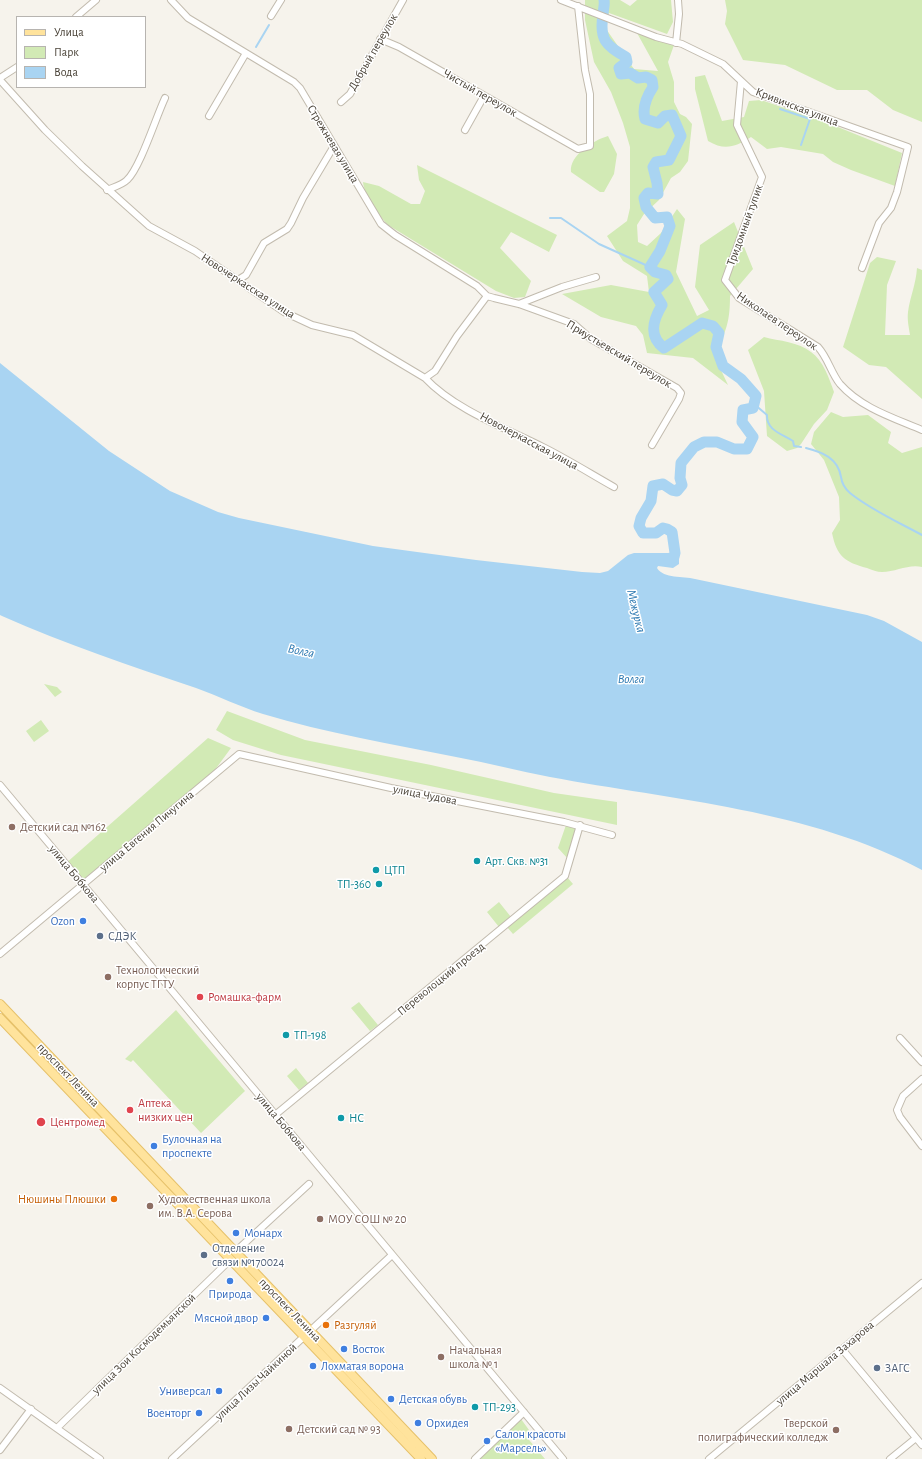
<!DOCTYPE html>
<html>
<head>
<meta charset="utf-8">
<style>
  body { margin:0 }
  #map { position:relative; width:922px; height:1459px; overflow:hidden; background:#f6f3ec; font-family:"Alegreya Sans",sans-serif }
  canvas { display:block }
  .legend { position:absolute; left:16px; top:16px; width:130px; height:72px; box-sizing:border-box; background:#fff; border:1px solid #b7b4b0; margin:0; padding:5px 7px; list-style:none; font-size:12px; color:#4b4439 }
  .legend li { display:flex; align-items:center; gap:8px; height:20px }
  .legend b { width:20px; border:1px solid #b7b4b0 }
</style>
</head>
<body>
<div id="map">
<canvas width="922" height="1459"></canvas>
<ul class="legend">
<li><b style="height:5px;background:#ffe39c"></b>Улица</li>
<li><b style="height:11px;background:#d2eab5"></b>Парк</li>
<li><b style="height:11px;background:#a9d4f2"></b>Вода</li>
</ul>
</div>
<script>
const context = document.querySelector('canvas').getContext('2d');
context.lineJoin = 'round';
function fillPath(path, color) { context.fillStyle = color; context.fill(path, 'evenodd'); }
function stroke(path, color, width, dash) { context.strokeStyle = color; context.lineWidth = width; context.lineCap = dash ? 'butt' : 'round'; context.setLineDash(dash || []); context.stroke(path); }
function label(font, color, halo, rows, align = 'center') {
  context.font = font + ' "Alegreya Sans",sans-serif'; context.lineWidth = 3; context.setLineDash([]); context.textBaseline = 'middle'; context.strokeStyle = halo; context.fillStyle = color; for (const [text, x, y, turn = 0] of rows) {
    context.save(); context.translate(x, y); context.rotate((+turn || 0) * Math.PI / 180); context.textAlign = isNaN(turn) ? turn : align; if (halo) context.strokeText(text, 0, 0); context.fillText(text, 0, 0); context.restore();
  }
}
fillPath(new Path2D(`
  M585,0h35l10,6 7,-6h34l2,22 -6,12 -58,-21 -5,13 30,43 24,2 -21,-38 37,12 -6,17 6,20v20l6,12 6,3 6,7 -4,37 -8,11 -9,6 -12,22 -15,14 -7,11 1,17 9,4 14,-13 16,-24 8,10 -9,53 21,44 12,-6 -14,-23 5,-42 34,-23 19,47 -23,27c0,23 -3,38 -17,57l15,32 -35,-27 -46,-5 -4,-18 -7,-9 -35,-9 -39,-23 49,-9 38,7 -2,-16 -24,-15 -16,-25 20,-15 3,-13v-61l-7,-24 -12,-31 -17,-30 -9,-42z
  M725,0h197v122l-29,-12 -26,-20h-30l-52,-25 -42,-5 -18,-36 2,-13z
  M705,75l17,46 22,-4 5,-16 12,-1 62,21 79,32 -7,33 -44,-16 -18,-8 -10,-8 -42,-7 -14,2 -16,-12c-16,10 -26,14 -43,4l-13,-52v-12z
  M608,136l9,18 -3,20 -10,18h-4l-29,-20c-2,-17 23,-32 37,-36z
  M417,165l140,70 -8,17 -38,-20 -11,16 31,33 -6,16 -11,1 -18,-7 -108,-66c-9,-9 -24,-30 -25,-43l16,4 32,18h9l5,-13 -6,-11z
  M877,257l19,4 -9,24 -2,50h25c-1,-7 -3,-15 -2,-23 2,-15 8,-28 9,-44l5,2v129l-36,-32 -17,-2 -26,-18 27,-84z
  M764,337c15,4 35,5 47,15 12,8 18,26 23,40l-7,18 -13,14 -13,20 -4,4 -10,3 -20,-15 -3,-45 -16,-41z
  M831,412l12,5 25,-2 23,17 -3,11 14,10 20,-6v120c-14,-3 -26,5 -40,5 -5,0 -10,-2 -15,-4 -22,-6 -30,-11 -35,-35l8,-13 -1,-23 -15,-37 -13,-16 3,-12z
  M44,684l13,3 5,5 -7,5z
  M227,711l78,29 126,25 123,28 63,9v23l-336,-70 -48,-15 -17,-10z
  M41,720l8,11 -15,11 -8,-11z
  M208,738l23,10 -25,34 -123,103 -18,-21z
  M566,825l11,2 -9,32 -10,-11z
  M567,877l6,7 -60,50 -6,-7z
  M499,902l12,15 -12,10 -12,-15z
  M359,1002l19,23 -8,6 -19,-23z
  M176,1010l69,81 -44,42 -68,-73 -2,2 -6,-3z
  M296,1068l12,15 -9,7 -12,-14z
  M521,1419l8,11 -4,5 20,24h-66z`), '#d2eab5');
fillPath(new Path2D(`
  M0,363l109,88 61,40 48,21 21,6 134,28 103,14 106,12 18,1 8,-2 20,-16 6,-2h41l4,4v7l-6,4 -15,-2 -1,2c7,11 26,8 38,11l172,36 17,6 38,21v228c-111,-60 -249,-70 -372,-93 -31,-6 -62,-14 -94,-20 -64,-13 -130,-24 -193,-43 -23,-7 -44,-18 -67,-26 -65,-22 -131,-44 -194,-72l-2,-1z`), '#a9d4f2');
stroke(new Path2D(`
  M256,47l13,-22
  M780,109l30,10 -9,26
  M550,218h11l38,26 51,23
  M754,404l13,11c-1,15 15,19 26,26l1,5 7,1
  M806,448c16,4 32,10 35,29 1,7 3,11 9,16 21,17 48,29 72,42`), '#a9d4f2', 2);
stroke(new Path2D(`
  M604,0c1,5 -1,10 -1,15 -4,24 3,31 23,42l1,5 -8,6 2,6 9,-1 8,5 8,-1 6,3 1,7c-6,9 -11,21 -8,32l13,4 7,-7 7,-1 9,21 -12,24 -13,2 -3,5 4,16 1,11 -10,-1 -4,5 2,9 9,11 12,-1 3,9 -10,25 -10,16 5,5 11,3 2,4 -14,13 8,13c-9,15 -14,31 2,43l38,-25 11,3 6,7 -3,14 7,19 18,13 15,17 -3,12 -10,2 -1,12 11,15 -6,12h-13l-17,-7h-13l-10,5 -13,16 -1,15 2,7 -5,6 -5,-1 -9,-6 -10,2 -2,15 -10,17 -2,8 4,7h13l7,-5 4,1 5,3 3,21 -1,4 -10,3`), '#a9d4f2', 11);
const minor = new Path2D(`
  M171,0l17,18 106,64 6,6 81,136 14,11 82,51 10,10 7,2 25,6 55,20 17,15 86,49 4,5 -2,6 -27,46
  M561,0l95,37 26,7 41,20 30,28 155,55 -11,45 -6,16 -12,15 -17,45
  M271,16l10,-16
  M76,17l20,-17
  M380,39l19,8 179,102 12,-3v-52l-5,-24 -7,-64
  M676,43l3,-29 -1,-14
  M0,78l17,-11
  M0,80l45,50 37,36 67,60 46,25 89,61 28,13 41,10 72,43c29,31 80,50 118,69 24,12 48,27 71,40
  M741,81l-4,44 25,52 -37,103 14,18 79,49c10,11 13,26 22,37 21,24 54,34 82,46
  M341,102l9,-8 53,-94
  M209,116l37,-63
  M465,130l19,-34
  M107,190c7,-3 15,-5 20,-10 13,-12 29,-63 38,-82
  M238,280l8,-5 18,-32 23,-14 4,-6 12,-25 31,-52
  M519,304l43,-17 34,-10
  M425,378l10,-7 22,-35 30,-40
  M0,785l563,674
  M0,954l239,-200 152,34 173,34 48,13
  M900,1038l22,24
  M922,1079l-19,17 -6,14 3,7 22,29
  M275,1115l290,-239 15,-51
  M235,1252l74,-68
  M842,1349l80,96
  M0,1388l100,71
  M57,1428l174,-169
  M0,1450l31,-41
  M172,1459l220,-204
  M475,1459l49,-47
  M709,1459l213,-176
  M890,1459l26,-21`);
const major = new Path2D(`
  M0,1004l432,455
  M0,1018l421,441`);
stroke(minor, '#c2bbae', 8);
stroke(major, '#e6c16a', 10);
stroke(minor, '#fff', 6);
stroke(major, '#ffe39c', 8);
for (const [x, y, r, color] of [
  [12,827,4,"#8d6e63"],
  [477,861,4,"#0f9aa8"],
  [376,870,4,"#0f9aa8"],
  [379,884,4,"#0f9aa8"],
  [83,921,4,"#3f7fe0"],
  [100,936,4,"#5c6f8a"],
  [108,977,4,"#8d6e63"],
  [200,997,4,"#e0444e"],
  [286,1035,4,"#0f9aa8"],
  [130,1110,4,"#e0444e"],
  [341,1118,4,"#0f9aa8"],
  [41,1122,5,"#e0444e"],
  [154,1146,4,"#3f7fe0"],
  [114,1199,4,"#e8710a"],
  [150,1206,4,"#8d6e63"],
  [320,1219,4,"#8d6e63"],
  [236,1233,4,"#3f7fe0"],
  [204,1255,4,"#5c6f8a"],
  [230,1281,4,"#3f7fe0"],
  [266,1318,4,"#3f7fe0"],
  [326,1325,4,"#e8710a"],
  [344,1349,4,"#3f7fe0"],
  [441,1357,4,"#8d6e63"],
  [313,1366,4,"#3f7fe0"],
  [877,1368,4,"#5c6f8a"],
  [219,1391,4,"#3f7fe0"],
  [391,1399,4,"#3f7fe0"],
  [475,1407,4,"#0f9aa8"],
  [199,1413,4,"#3f7fe0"],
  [418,1423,4,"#3f7fe0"],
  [289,1429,4,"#8d6e63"],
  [836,1430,4,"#8d6e63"],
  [487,1441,4,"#3f7fe0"]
]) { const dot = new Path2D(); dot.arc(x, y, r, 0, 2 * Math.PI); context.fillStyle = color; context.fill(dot); stroke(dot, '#fff', 1.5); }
label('12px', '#4b4439', '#fff', [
  ["Добрый переулок",373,52,-60],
  ["Чистый переулок",480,93,30],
  ["Кривичская улица",797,107,21],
  ["Стрежневая улица",333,144,59],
  ["Тридомный тупик",745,225,-70],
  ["Новочеркасская улица",248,286,33],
  ["Николаев переулок",777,321,34],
  ["Приустьевский переулок",619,354,31],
  ["Новочеркасская улица",529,441,28],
  ["улица Чудова",425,795,11],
  ["улица Евгения Пичугина",147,831,-40],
  ["улица Бобкова",74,874,50],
  ["Переволоцкий проезд",441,979,-39],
  ["проспект Ленина",68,1075,46],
  ["улица Бобкова",281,1122,50],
  ["проспект Ленина",290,1310,46],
  ["улица Зои Космодемьянской",144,1344,-44],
  ["улица Маршала Захарова",825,1363,-40],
  ["улица Лизы Чайкиной",256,1382,-43]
]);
label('12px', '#785e54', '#fff', [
  ["Детский сад №162",20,827],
  ["Технологический",116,970],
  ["корпус ТГТУ",116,984],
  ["Художественная школа",158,1199],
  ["им. В.А. Серова",158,1213],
  ["МОУ СОШ № 20",328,1219],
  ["Начальная",449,1350],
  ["школа № 1",449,1364],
  ["Тверской",828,1423,"right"],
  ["полиграфический колледж",828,1437,"right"],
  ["Детский сад № 93",297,1429]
], 'left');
label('12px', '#0d838f', '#fff', [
  ["Арт. Скв. №31",485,861],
  ["ЦТП",384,870],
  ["ТП-360",371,884,"right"],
  ["ТП-198",294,1035],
  ["НС",349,1118],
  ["ТП-293",483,1407]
], 'left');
label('12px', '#366cbe', '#fff', [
  ["Ozon",75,921,"right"],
  ["Булочная на",162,1139],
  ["проспекте",162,1153],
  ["Монарх",244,1233],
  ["Природа",230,1294,"center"],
  ["Мясной двор",258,1318,"right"],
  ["Восток",352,1349],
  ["Лохматая ворона",321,1366],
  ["Универсал",211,1391,"right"],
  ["Детская обувь",399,1399],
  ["Военторг",191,1413,"right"],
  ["Орхидея",426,1423],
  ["Салон красоты",495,1434],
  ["«Марсель»",495,1448]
], 'left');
label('12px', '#4e5e75', '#fff', [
  ["СДЭК",108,936],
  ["Отделение",212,1248],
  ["связи №170024",212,1262],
  ["ЗАГС",885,1368]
], 'left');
label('12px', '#be3a42', '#fff', [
  ["Ромашка-фарм",208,997],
  ["Аптека",138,1103],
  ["низких цен",138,1117],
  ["Центромед",50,1122]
], 'left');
label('12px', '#c56008', '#fff', [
  ["Нюшины Плюшки",106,1199],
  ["Разгуляй",334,1325,"left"]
], 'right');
label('italic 13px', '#2e7ab2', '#fff', [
  ["Межурка",636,611,76],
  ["Волга",301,651,12],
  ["Волга",631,679]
]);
</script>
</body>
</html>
